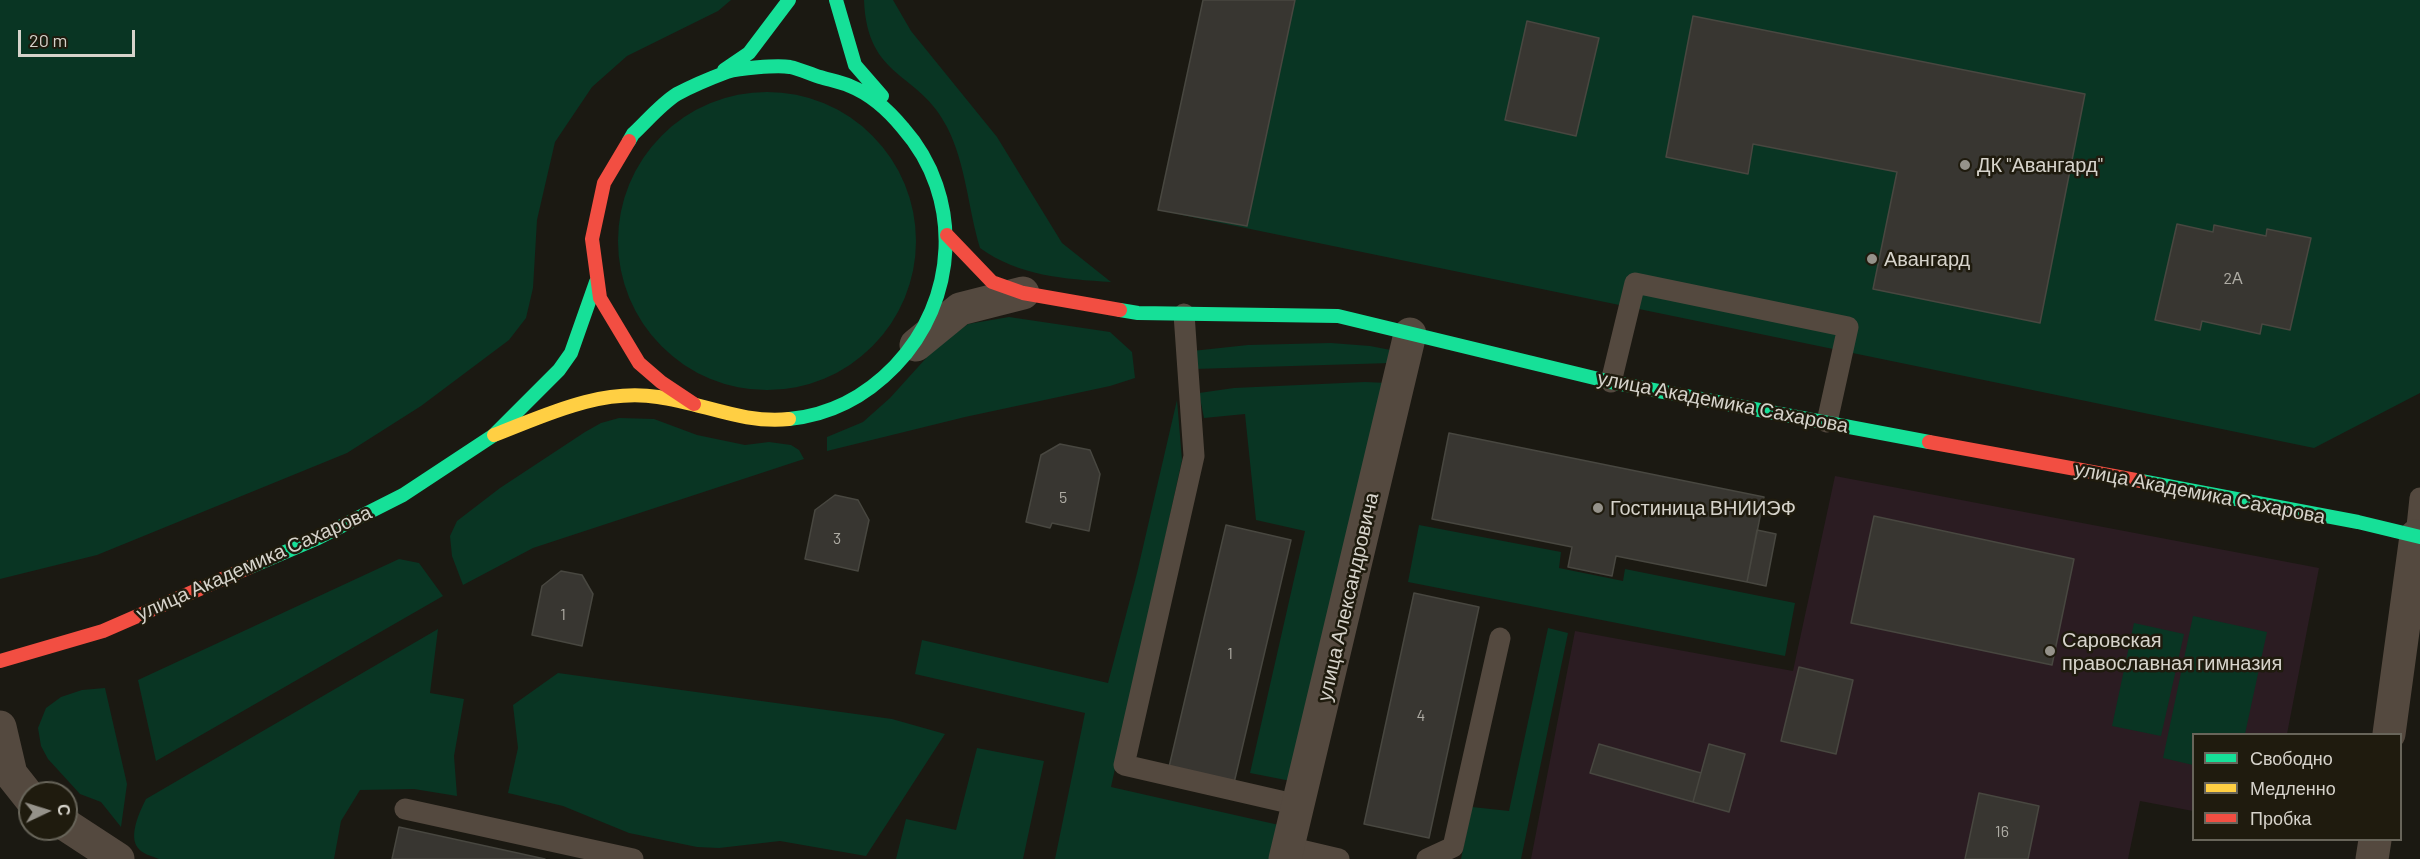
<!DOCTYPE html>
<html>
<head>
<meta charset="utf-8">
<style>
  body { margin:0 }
  #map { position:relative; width:2420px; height:859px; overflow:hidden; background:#1b1912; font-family:Barlow,sans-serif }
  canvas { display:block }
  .legend { position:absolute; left:2192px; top:733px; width:210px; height:108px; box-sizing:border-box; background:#1f1b0e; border:2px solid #68655a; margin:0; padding:8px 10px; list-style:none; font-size:18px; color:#d6d3cb }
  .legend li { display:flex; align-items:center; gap:12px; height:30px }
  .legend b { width:30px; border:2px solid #68655a }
  .north { position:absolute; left:18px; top:781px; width:60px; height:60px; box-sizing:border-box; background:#1f1b0e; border:2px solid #68655a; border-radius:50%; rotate:86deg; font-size:16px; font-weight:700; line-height:24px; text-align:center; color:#d6d3cb }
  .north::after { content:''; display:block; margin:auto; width:21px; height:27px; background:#95928a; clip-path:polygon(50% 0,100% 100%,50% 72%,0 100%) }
  .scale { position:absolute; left:18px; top:30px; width:117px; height:27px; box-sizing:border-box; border:3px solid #d6d3cb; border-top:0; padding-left:8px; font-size:18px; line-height:21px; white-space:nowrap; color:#d6d3cb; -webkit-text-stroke:4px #1f1b0e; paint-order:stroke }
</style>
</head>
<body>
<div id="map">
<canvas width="2420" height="859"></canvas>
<ul class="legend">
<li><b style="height:8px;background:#16e098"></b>Свободно</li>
<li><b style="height:8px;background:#ffcf43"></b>Медленно</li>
<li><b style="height:8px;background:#f24e42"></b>Пробка</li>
</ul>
<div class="north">С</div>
<div class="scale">20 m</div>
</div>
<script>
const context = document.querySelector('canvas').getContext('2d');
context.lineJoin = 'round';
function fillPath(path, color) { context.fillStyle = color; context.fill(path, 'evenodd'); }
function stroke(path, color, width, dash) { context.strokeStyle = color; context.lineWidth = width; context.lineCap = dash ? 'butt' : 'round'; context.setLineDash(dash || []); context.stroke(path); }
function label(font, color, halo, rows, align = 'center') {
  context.font = font + ' Barlow,sans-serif'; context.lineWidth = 5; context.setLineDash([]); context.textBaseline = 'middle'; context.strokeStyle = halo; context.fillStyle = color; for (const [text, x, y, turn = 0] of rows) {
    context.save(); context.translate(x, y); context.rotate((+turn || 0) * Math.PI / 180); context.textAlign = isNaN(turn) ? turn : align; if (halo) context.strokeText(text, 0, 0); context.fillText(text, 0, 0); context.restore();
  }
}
fillPath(new Path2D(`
  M1835,476l484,92 -32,166h-93l-1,77 -53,-10 -12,58h-597l44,-228 218,40z`), '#2b1c22');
fillPath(new Path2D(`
  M0,0h731l-13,11 -91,45 -35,31 -37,55 -18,78 -4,68 -7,30 -17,22 -88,66 -74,47 -250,102 -97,24z
  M864,0h29l18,31 86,106 65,106 49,39c-47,-3 -92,-6 -131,-34 -12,-40 -14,-84 -33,-121 -28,-56 -80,-47 -83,-127z
  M1203,0h1217v393l-106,55 -1156,-238z
  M618 241a149 149 0 1 1 298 0a149 149 0 1 1-298 0Z
  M1009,317l101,15 22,20 3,26 -25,8 -145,31 -138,34v-14l36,-15 27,-24 47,-52 31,-22z
  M1331,343l39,3 26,5 -5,12 -197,6 -2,-18 56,-6z
  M1365,382l22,1 -91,399 -46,-9 55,-242 -49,-11 -11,-106 -41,4 -5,-25 35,-5z
  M1177,400l5,60 -71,327 168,38 -8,34h-216l30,-146 -170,-39 7,-34 186,43 29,-110z
  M619,418l35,1 43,16 48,10 24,-3 22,3 8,5 5,9 -271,89 -70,37 -11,-29 -2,-20 7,-15 43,-33 85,-56 16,-9z
  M1419,525l142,27 -2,16 64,13 2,-12 170,34 -10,53 -377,-74z
  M399,559l20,4 24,33 -287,165 -18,-81z
  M2193,616l74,16 -22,102h-51l-1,31 -30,-7z
  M2134,623l50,11 -23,102 -49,-10z
  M1548,628l20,5 -47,226h-60l11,-52 37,4z
  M438,629l-8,64 34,6 -10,57 3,40 -43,-7 -54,1 -19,31 -7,38h-175c-7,-3 -17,-5 -21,-11 -10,-12 2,-37 8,-49z
  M558,673l334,46 53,15 -79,122 -86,-15 -61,7 -22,-1 -68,-14 -66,-27 -55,-13 10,-45 -5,-43z
  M105,688l22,96 -6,43 -20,-25 -21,-8 -32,-35 -7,-13 -3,-18 8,-20 15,-11 21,-7z
  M977,748l67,13 -21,98h-127l10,-40 50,11z`), '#093523');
const building = new Path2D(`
  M1203,0h92l-48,226 -89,-16z
  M1693,16l392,78 -45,229 -167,-34 24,-117 -144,-28 -5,30 -82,-17z
  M1527,21l72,17 -23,98 -71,-16z
  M2177,224l36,8 1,-7 52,11 1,-7 44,9 -21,92 -28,-6 -2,10 -58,-13 -2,9 -45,-10z
  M1449,433l315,64 -17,85 -131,-26 -4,20 -44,-9 4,-20 -140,-28z
  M1060,444l30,6 10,24 -11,57 -37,-8 -2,5 -24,-6 15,-67z
  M835,495l23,5 11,20 -11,51 -53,-12 10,-49z
  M1874,516l200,43 -22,106 -201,-42z
  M1226,525l65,15 -57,243 -65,-16z
  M1757,530l19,4 -10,52 -19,-4z
  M561,571l21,4 11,19 -11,52 -50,-11 10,-49z
  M1414,593l65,14 -50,231 -65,-14z
  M1799,667l54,13 -17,74 -55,-13z
  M1599,744l102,29 -8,29 -103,-29z
  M1709,744l36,10 -16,58 -36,-10z
  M1979,793l60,13 -11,53h-63z
  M399,827l146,32h-153z`);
fillPath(building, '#383631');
stroke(building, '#484740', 1.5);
stroke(new Path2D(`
  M1184,314l10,142 -70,309 174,40
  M1611,382l24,-99 213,44 -21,95
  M2416,536l4,-38
  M405,809l228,50
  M1288,847l51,12
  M1427,859l26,-12 47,-209`), '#54493f', 21);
stroke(new Path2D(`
  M916,345l44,-36 63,-16
  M0,727l11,47 19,24
  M2389,734l27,-198
  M66,825l52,34
  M1285,859l125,-525
  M2372,859l3,-19`), '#54493f', 33);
stroke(new Path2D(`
  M836,0l19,65 27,31
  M724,70l25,-17 40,-53
  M629,141l4,-7c14,-13 28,-30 44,-40 15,-8 34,-16 50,-22 11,-4 50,-7 63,-5 10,2 20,7 30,10 10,3 21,5 30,9 20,8 39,25 53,42 61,69 55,173 -8,238 -29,30 -64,49 -106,53
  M1120,310l18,3 200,3 273,66 318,60
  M2141,481l217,41 62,15
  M250,567l68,-29 85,-43 91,-60 65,-65 12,-17 25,-71`), '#16e098', 14);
stroke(new Path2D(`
  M494,435c52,-20 106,-47 164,-38 45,6 85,27 131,22`), '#ffcf43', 14);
stroke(new Path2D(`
  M629,141l-25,42 -12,56 8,59 39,65 22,19 33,22
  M947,235l45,47 31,11 97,17
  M1929,442l212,39
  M0,661l103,-30 147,-64`), '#f24e42', 14);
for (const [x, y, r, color] of [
  [1965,165,6,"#95928a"],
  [1872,259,6,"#95928a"],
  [1598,508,6,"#95928a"],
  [2050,651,6,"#95928a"]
]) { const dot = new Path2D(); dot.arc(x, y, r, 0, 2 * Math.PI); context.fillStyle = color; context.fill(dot); stroke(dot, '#1f1b0e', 2); }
label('16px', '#aeaca4', null, [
  ["2А",2233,279],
  ["5",1063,498],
  ["3",837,539],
  ["1",563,615],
  ["1",1230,654],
  ["4",1421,716],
  ["16",2002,832]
]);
label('20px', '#d6d3cb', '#1f1b0e', [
  ["ДК \"Авангард\"",1977,165],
  ["Авангард",1884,259],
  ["Гостиница ВНИИЭФ",1610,508],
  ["Саровская",2062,640],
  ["православная гимназия",2062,663]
], 'left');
label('20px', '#d6d3cb', '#1f1b0e', [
  ["улица Академика Сахарова",1723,402,11],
  ["улица Академика Сахарова",2200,493,11],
  ["улица Академика Сахарова",254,563,-24],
  ["улица Александровича",1348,597,-77]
]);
</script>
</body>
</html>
